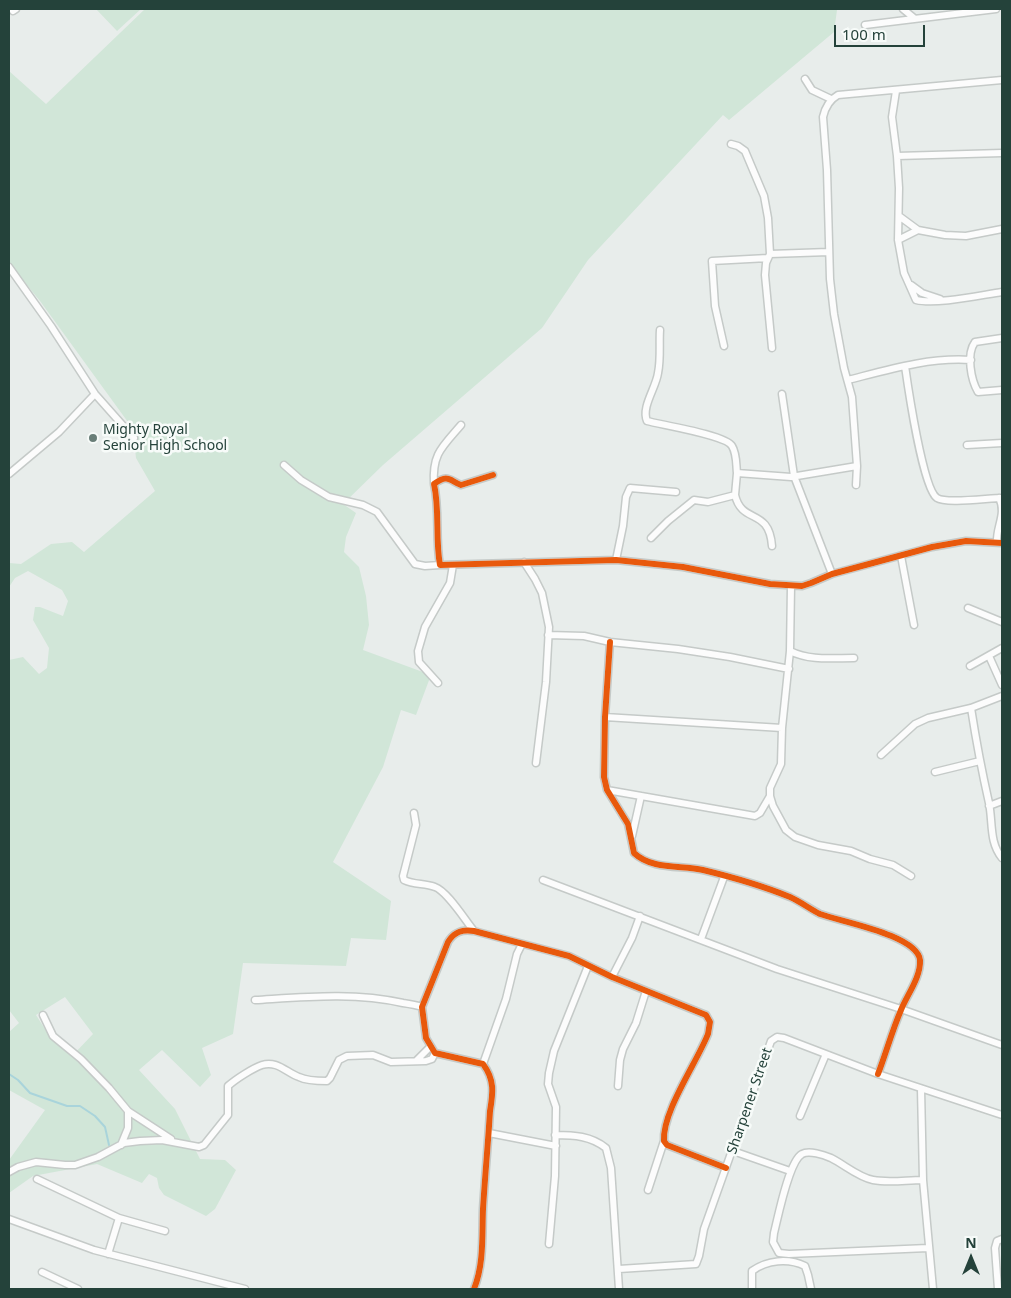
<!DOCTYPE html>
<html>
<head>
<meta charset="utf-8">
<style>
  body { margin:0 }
  #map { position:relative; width:1011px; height:1298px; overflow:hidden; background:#e8edeb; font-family:"Noto Sans",sans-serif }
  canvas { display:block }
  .frame { position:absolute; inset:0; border:10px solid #24423a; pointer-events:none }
  .north { position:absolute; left:946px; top:1233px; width:50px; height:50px; -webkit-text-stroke:4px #f7fbf9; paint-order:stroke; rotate:0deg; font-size:14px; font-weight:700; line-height:20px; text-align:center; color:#24423a }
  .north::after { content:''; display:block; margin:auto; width:18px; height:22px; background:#24423a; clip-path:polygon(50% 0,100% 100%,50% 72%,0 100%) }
  .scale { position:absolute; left:834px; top:25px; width:91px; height:22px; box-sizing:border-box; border:2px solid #24423a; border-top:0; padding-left:6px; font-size:15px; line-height:18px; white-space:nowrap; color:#24423a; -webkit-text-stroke:4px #f7fbf9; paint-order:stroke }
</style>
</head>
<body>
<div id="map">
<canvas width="1011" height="1298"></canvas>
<div class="frame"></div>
<div class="north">N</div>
<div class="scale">100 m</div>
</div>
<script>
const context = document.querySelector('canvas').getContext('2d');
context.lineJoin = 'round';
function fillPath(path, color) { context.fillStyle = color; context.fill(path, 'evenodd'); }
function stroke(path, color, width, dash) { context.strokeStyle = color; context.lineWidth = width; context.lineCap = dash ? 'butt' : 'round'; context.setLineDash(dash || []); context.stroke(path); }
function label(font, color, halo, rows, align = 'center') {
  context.font = font + ' "Noto Sans",sans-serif'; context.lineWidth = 5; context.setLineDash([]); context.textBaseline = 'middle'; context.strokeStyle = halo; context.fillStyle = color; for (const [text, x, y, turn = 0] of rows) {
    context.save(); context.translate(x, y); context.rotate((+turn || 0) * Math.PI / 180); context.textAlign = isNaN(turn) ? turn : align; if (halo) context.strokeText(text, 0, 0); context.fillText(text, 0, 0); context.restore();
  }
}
fillPath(new Path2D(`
  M96,9h45l-24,22z
  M145,9h694l-2,1 -3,22 -105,88 -6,-5 -135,145 -46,68 -159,137 -40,39 13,9 -10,24 -2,15 15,15 7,29 3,29 -6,25 68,25 -15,40 -15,-5 -18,57 -50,95 58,39 -5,39 -35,-2 -5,28 -103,-3 -10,71 -31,14 9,27 -11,12 -38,-37 -23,20 36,39 25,50 25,1 11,10 -21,39 -9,7 -42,-21 -5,-7 -2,-10 -8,-4 -7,9 -45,-19 -64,12 -24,17v-33l36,-50 -36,-20v-58l10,-9 -10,-13v-350l14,-3 16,17 8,-6 2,-20 -16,-28 2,-13h5l23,9 5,-15 -6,-11 -34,-19 -13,7 -6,9v-24l12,1 30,-20 21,-2 12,10 71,-61 -19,-33 -3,-29 -93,-128 -31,-38v-192l37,33zM65,997l28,37 -21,22 -20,-16 -16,-25z`), '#d1e6d8');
stroke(new Path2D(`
  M9,1074l9,6 12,13 37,13h13l15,10 10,11 4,18`), '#a9d4db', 2);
const minor = new Path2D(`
  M903,9l11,9
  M13,11l3,-2
  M865,25l131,-16
  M805,79l7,11 19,9
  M896,91l-4,26 5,39 2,32 -1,52 6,33 12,27c20,5 65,-5 86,-8
  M731,144l7,2 7,5 19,45 4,22 2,36 -4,9 -1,12 7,73
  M897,156l105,-3
  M899,216l19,14
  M898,240l20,-10 27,5 21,1 36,-7
  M770,254l59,-2
  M9,267l42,59 44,68 39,44
  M911,285l11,8 18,6
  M660,330c-1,14 1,29 -2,43 -2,15 -17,34 -11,48 15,4 79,14 85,25 5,8 4,19 5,27l54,4 66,-11
  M1002,338l-27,4c-9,12 -4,38 3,50l24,-2
  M724,346l-9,-40 -3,-45 56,-3
  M905,366c3,21 18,123 32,132 9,6 52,0 65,0
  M848,380c39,-10 81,-23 123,-20
  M782,394l12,82 38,98
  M967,445l35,-2
  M284,465l17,15 28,17 34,8 14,7 38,52 10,2 15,-1
  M9,474l50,-42 36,-38
  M493,475l-32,10c-12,-5 -13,-11 -27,-1 6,27 1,54 6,81l176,-5 67,7 87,17 32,2 9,-3 21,-9 100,-27 34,-6 36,2
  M434,484c-2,-30 8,-37 27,-59
  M856,485l1,-19 -5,-69 -8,-29 -10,-54 -4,-35 -3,-109 -4,-53c2,-9 6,-17 15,-22l164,-15
  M735,495c7,30 34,12 37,51
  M651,538l17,-17 26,-21 14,2 27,-7 2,-22
  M997,542c-1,-15 10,-29 2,-44
  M901,556l13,69
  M616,560l7,-34 3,-29 4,-9 46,4
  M524,562l11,17 7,14 7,34 -3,55 -10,81
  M791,586l-1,65 -8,77 -1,36 -11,24v8l3,10 13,24 9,7 23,8 33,6 19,8 23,6 18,11
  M968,608l34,14
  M548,635l36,1 26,6 68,7 52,8 59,12
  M610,642l-5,75 -1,60 3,13 21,34 6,29c18,17 47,12 69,17 29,7 60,16 87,27 11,5 20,12 30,17 22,8 97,21 100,46 1,17 -13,35 -19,50 -9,21 -15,43 -23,64
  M790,651c20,10 42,7 64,7
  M989,656l13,29
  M970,666l32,-18
  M438,683l-19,-21 -1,-11 7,-24 25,-44 3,-18
  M971,708c5,32 11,64 18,95 4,20 0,39 13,55
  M605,717l177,11
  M881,755l34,-31 13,-6 43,-10 31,-12
  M935,772l45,-11
  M607,790l148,26 5,-3 10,-17
  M989,806l13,-5
  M414,813l2,12 -13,51 1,4c10,5 21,3 31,7 12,4 30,33 39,44
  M632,836l9,-40
  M543,880l234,89 124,40 101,36
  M701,939l23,-62
  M612,977l20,-39 8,-22
  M255,1000c50,-3 99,-8 148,3 7,1 13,2 19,4
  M43,1015l10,21 28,23 28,29 19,23 43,28
  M416,1061l14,-14
  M483,1064l23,-65 11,-45 5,-10
  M618,1086l2,-26 3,-11 13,-26 10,-32
  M921,1089l2,91 10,109
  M800,1116l26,-62
  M489,1133l67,13
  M555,1135c19,0 36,1 51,13l5,20 8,121
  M121,1145l7,-17v-17
  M733,1151l57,20
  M9,1172l9,-5 18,-5 29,3h10l23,-8 26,-14 16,-2 22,-1 37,7 5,-2 24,-30v-29c8,-7 25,-18 34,-21 15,-5 25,8 37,12 8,4 19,4 28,4l3,-3 9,-18 8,-4 26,-1 18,7 35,-1 6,-2 3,-6
  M37,1179l82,39 46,13
  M923,1180c-17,0 -34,3 -50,0 -15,-3 -28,-15 -42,-22 -7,-3 -22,-8 -29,-4 -13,7 -24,63 -28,79l-1,9 6,11 10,1 139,-6
  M648,1190l16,-49
  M9,1219l85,31 151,39
  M549,1244l6,-68 1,-69 -8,-23 1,-11 5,-22 34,-85
  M108,1254l11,-36
  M619,1269l77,-5 3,-8 5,-27 67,-188 6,-4 7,1 94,36 124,41
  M42,1272l36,17
  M474,1289c10,-25 8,-53 9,-80 2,-33 5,-65 7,-98 3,-18 5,-31 -7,-47l-48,-11 -9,-15 -4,-31 26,-65c6,-10 14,-13 26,-11l95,25 43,21 94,38 4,7 -2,12c-11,28 -46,78 -44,107l3,4 59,23
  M752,1289v-18c15,-11 36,-13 53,-5l3,9 3,14
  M998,1289l-3,-41 2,-7 5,-2`);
stroke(minor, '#c5cac8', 9);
stroke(minor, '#fcfcfc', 6);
stroke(new Path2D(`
  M493,475l-32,10c-12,-5 -13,-11 -27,-1 6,27 1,54 6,81l176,-5 67,7 87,17 32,2 9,-3 21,-9 100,-27 34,-6 36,2
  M610,642l-5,75 -1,60 3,13 21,34 6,29c18,17 47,12 69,17 29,7 60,16 87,27 11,5 20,12 30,17 22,8 97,21 100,46 1,17 -13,35 -19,50 -9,21 -15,43 -23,64
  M474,1289c10,-25 8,-53 9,-80 2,-33 5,-65 7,-98 3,-18 5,-31 -7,-47l-48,-11 -9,-15 -4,-31 26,-65c6,-10 14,-13 26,-11l95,25 43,21 94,38 4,7 -2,12c-11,28 -46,78 -44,107l3,4 59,23`), '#e8590c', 6);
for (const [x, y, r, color] of [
  [93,438,5,"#697e78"]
]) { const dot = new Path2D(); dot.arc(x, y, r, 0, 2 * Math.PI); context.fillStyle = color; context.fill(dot); stroke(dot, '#f7fbf9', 2); }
label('14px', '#24423a', '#f7fbf9', [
  ["Mighty Royal",103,430],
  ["Senior High School",103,446]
], 'left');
label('14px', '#24423a', '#f7fbf9', [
  ["Sharpener Street",750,1101,-71]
]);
</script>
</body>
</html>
